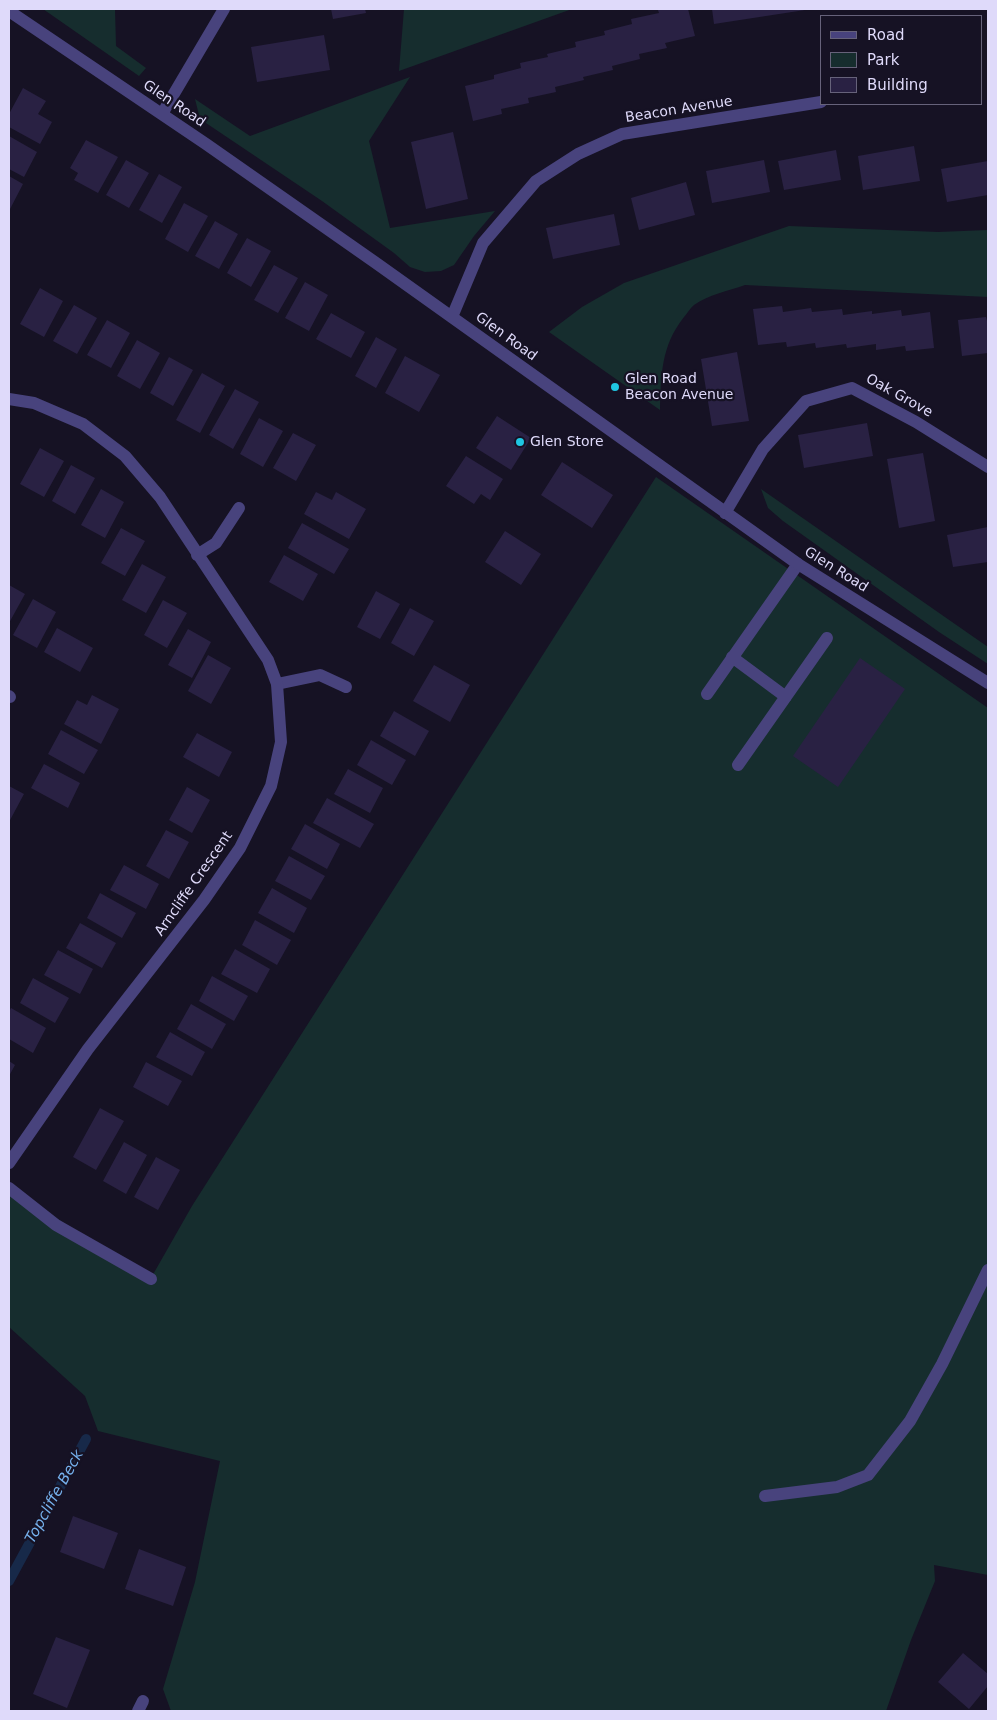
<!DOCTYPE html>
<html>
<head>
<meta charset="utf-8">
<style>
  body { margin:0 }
  #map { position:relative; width:997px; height:1720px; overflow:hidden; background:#161224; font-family:"DejaVu Sans",sans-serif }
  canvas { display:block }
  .frame { position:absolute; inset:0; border:10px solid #dfdafa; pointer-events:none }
  .legend { position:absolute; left:820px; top:15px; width:162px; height:90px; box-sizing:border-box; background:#161224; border:1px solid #66627a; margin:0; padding:6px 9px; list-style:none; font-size:15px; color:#dfdafa }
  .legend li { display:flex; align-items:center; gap:10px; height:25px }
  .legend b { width:25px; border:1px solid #66627a }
</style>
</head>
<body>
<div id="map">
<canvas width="997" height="1720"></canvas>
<div class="frame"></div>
<ul class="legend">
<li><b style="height:6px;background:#48437d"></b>Road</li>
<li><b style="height:14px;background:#162d2e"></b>Park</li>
<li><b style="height:14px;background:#292143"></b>Building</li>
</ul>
</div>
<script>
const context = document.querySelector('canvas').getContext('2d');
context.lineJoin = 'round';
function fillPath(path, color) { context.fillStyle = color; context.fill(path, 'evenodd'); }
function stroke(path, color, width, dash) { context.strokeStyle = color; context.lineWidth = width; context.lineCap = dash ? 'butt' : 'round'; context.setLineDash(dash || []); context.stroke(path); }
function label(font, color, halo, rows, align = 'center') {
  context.font = font + ' "DejaVu Sans",sans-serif'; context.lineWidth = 4.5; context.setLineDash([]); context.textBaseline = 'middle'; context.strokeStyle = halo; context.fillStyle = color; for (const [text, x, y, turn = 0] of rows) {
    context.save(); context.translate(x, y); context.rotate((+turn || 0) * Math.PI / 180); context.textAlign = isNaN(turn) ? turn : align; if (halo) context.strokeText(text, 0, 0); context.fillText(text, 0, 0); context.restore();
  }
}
fillPath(new Path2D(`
  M43,9h72l1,37 30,22 -7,8z
  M404,9h168l-173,62z
  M410,77l-41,64 21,87 105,-17 -21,25 -20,29 -13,6 -16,1 -15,-5 -16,-14 -72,-52 -122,-82 -5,-20 55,37z
  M789,226l149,6 50,-2v67l-243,-12c-17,6 -37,10 -51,20 -4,3 -7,9 -10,12 -23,29 -23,58 -24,93l-111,-78 33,-25 42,-24z
  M656,477l332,231v867l-54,-10 1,16 -24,59 -25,71h-715l-8,-22 32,-107 25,-121 -122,-30 -13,-35 -76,-69v-139l142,90 41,-72z
  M761,489l227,158v17l-49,-32 -156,-111 -15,-13z`), '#162d2e');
stroke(new Path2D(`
  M9,1581l77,-142`), '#172949', 10);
fillPath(new Path2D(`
  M331,9h34l1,4 -33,6z
  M663,9h25l7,27 -30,7 2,5 -28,6 1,5 -28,7 1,4 -30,7 1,3 -29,7 1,5 -28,6 1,5 -28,6 1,5 -29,7 -8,-35 29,-7v-4l27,-7 -1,-5 28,-6 -1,-3 29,-7 -1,-5 30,-7 -1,-4 28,-7 -1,-5 28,-6 -1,-3z
  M712,9h93v1l-91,14z
  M324,35l6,35 -73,12 -6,-35z
  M23,88l23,13 -8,13 14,8 -12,22 -31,-17v-13z
  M453,132l15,67 -42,10 -15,-67z
  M9,136l28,16 -13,25 -15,-8z
  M86,140l32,17 -20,36 -24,-13 4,-7 -8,-5z
  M914,146l6,35 -57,9 -5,-34z
  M836,150l5,30 -57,10 -6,-29z
  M126,160l23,13 -20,35 -23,-13z
  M764,160l6,32 -58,11 -6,-32z
  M988,161v34l-41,7 -6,-33z
  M159,174l23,13 -20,36 -23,-13z
  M9,176l14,8 -14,27z
  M686,182l9,33 -56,15 -8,-32z
  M184,203l24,13 -20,36 -23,-13z
  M614,214l6,31 -67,14 -7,-31z
  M215,221l23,13 -19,35 -24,-13z
  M247,238l24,13 -20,36 -24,-14z
  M274,265l24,13 -20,35 -24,-13z
  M305,282l23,13 -19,36 -24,-13z
  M40,288l23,13 -19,36 -24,-13z
  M74,305l23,13 -20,36 -24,-13z
  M782,306l1,6 28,-4 1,4 30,-3 1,6 29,-4v3l29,-4 1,6 28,-4 4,36 -28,3 -1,-5 -29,4v-6l-29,4 -1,-4 -30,4 -1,-5 -28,4 -1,-5 -28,3 -5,-36z
  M331,313l34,19 -14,26 -35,-19z
  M986,317l1,4h1v32l-26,3 -4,-36z
  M107,320l23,13 -19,35 -24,-13z
  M376,337l21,12 -21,39 -21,-12z
  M137,340l23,13 -20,36 -23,-13z
  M737,352l12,69 -37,5 -11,-67z
  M405,356l35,19 -21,37 -34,-19z
  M169,357l24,13 -20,36 -23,-13z
  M202,373l23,13 -25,47 -24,-13z
  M235,389l24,13 -26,47 -24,-14z
  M497,416l34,22 -20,32 -35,-22z
  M259,418l24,13 -20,36 -23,-13z
  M867,423l6,33 -69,12 -6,-33z
  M293,433l23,12 -20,36 -23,-13z
  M40,448l24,13 -20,36 -24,-13z
  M923,453l12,68 -36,7 -12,-69z
  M466,456l37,23 -13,21 -9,-6 -7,10 -28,-18z
  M562,462l51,33 -21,33 -51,-33z
  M71,465l24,13 -20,36 -23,-13z
  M101,489l23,13 -19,36 -24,-13z
  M316,492l16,8 4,-8 30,17 -17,30 -45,-25z
  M302,523l47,26 -15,25 -46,-26z
  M988,527v35l-35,5 -6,-32z
  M121,528l24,13 -20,35 -24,-13z
  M505,531l36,23 -20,31 -36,-23z
  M284,555l34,19 -15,27 -34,-19z
  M142,564l24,13 -20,36 -24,-13z
  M9,585l16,9 -16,29z
  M376,591l24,13 -20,35 -23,-12z
  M33,599l23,13 -19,36 -24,-13z
  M163,600l24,13 -20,35 -23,-13z
  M410,608l24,13 -20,35 -23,-13z
  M57,628l36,20 -13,24 -36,-20z
  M188,629l23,13 -19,36 -24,-13z
  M208,655l23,13 -20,36 -23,-13z
  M860,658l45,31 -67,98 -45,-31z
  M434,665l36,20 -20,37 -37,-21z
  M92,695l27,14 -18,35 -37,-20 13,-24 10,5z
  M394,711l35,20 -14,25 -35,-20z
  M61,730l37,20 -14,24 -36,-20z
  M197,733l35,19 -13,25 -36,-20z
  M371,740l35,20 -14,25 -35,-20z
  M44,764l36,19 -12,25 -37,-20z
  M348,769l35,19 -13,25 -36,-19z
  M9,786l15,8 -15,28z
  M187,787l23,13 -18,33 -23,-13z
  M327,798l47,26 -14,24 -47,-25z
  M305,824l35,20 -13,25 -36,-20z
  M166,830l23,12 -20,37 -23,-13z
  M289,856l36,20 -14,24 -36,-19z
  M124,865l35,19 -13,25 -36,-19z
  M272,888l35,20 -13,25 -36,-20z
  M100,893l36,20 -14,25 -35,-20z
  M255,920l36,20 -14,25 -35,-20z
  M80,923l36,20 -14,25 -36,-20z
  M235,949l35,20 -13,24 -36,-19z
  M58,950l35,19 -13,25 -36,-19z
  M212,976l36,20 -14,25 -35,-20z
  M33,978l36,20 -14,25 -35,-20z
  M191,1004l35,20 -14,25 -35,-20z
  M11,1008l35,20 -13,25 -24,-14v-27z
  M170,1032l35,20 -13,24 -36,-19z
  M9,1061l6,4 -6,11z
  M146,1062l36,19 -14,25 -35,-19z
  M100,1108l24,13 -28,49 -23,-13z
  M124,1142l23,13 -21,39 -23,-13z
  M156,1157l24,13 -22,40 -24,-13z
  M73,1516l45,17 -14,36 -44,-17z
  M139,1549l47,18 -13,39 -48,-17z
  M56,1637l34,13 -23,58 -34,-14z
  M963,1653l25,21v12l-19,23 -31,-27z`), '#292143');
stroke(new Path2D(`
  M197,555l19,-12 23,-35
  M732,657l54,40
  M277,684l43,-9 26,12
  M707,694l91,-130
  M738,765l89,-127
  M765,1496l72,-9 31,-12 42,-54 32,-57 46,-94`), '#48437d', 12);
stroke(new Path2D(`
  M9,11l197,133 170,119 422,301 190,119
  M162,114l62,-105
  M452,317l31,-74 53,-62 42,-27 44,-20 199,-32
  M9,399l25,4 49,21 42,32 35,41 108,163 9,24 4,58 -10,44 -31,62 -36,52 -116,149 -79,114
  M725,513l38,-64 43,-48 46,-13 64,34 72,45
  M9,696l1,1
  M9,1188l47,37 95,54
  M138,1711l5,-10`), '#48437d', 12);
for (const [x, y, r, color] of [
  [615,387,5,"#1fc6e2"],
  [520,442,5,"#1fc6e2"]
]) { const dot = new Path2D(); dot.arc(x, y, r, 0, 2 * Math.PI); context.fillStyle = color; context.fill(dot); stroke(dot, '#161224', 2); }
label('14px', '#dfdafa', '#161224', [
  ["Glen Road",174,104,34],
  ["Beacon Avenue",679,110,-9],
  ["Glen Road",506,337,36],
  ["Oak Grove",899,396,29],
  ["Glen Road",836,570,32],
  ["Arncliffe Crescent",194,884,-55]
]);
label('14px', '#dfdafa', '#161224', [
  ["Glen Road",625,379],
  ["Beacon Avenue",625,395],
  ["Glen Store",530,442]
], 'left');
label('italic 15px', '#76b1ed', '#161224', [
  ["Topcliffe Beck",55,1497,-61]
]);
</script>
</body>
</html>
